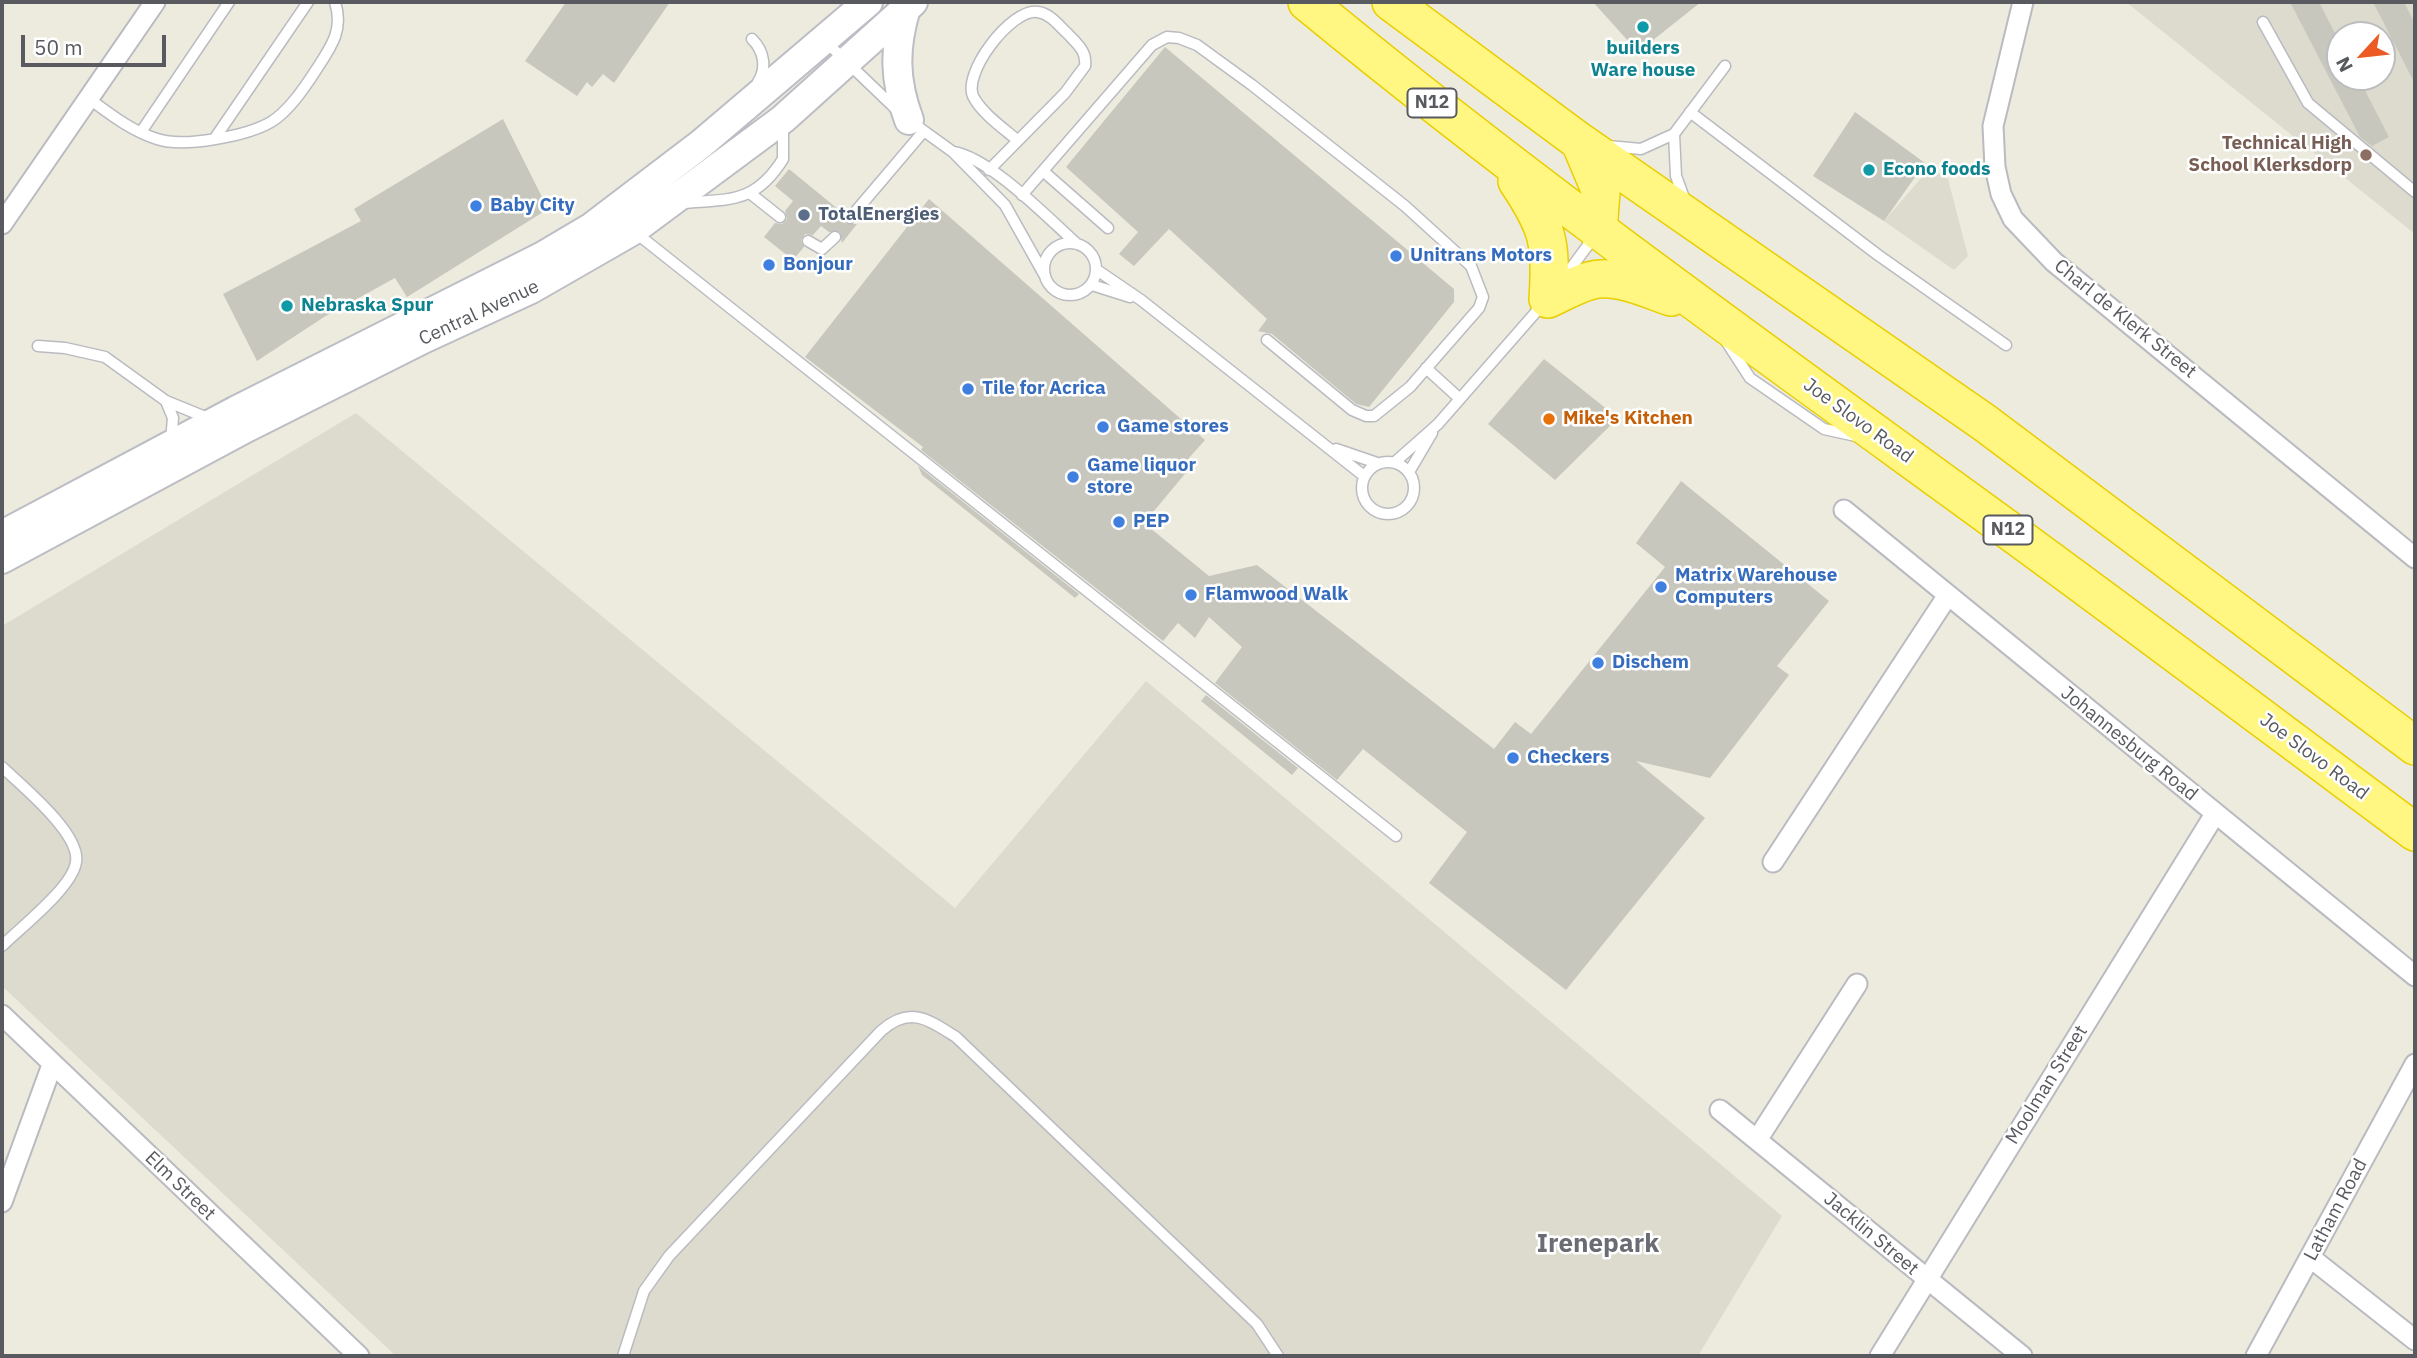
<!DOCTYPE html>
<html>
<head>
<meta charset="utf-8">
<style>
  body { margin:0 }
  #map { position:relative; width:2417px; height:1358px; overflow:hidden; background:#ecebde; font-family:"IBM Plex Sans",sans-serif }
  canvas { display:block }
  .frame { position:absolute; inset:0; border:4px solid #585a60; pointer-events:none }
  .north { position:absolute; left:2326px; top:21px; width:70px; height:70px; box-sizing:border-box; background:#fff; border:2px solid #bcbdbf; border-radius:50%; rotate:243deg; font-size:19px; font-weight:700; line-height:28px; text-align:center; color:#585a60 }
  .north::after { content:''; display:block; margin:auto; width:24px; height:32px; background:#ec5b24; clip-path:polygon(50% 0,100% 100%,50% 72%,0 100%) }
  .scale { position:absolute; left:21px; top:35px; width:145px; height:32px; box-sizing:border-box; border:4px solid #585a60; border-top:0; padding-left:9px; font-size:21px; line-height:24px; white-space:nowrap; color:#585a60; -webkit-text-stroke:5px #fff; paint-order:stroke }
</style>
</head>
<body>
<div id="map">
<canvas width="2417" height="1358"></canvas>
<div class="frame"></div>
<div class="north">N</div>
<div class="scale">50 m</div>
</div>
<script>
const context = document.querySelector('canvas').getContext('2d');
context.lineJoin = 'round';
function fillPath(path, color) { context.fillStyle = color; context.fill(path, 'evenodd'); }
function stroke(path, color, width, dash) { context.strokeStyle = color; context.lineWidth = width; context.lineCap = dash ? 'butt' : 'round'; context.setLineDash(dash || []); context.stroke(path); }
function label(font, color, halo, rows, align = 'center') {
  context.font = font + ' "IBM Plex Sans",sans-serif'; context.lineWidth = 5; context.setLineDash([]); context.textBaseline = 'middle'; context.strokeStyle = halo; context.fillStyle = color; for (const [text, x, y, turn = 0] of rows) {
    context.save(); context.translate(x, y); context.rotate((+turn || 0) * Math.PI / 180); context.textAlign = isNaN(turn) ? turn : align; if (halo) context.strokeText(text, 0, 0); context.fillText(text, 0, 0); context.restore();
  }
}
fillPath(new Path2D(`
  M2126,2h289v232zM2340,35h42v42h-42z
  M1930,168l18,11 20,77 -14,14 -70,-49z
  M356,413l599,495 191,-227 636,535 -84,140h-1302l-394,-370v-360z`), '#dcdbcd');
fillPath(new Path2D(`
  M566,2h104l-56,81 -11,-9 -11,13 -5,-5 -10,14 -52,-35z
  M1593,2h108l-63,50z
  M2290,2h29l21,41v34h18l31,60 -17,9 -12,-9z
  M2373,2h31l11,22v60z
  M1165,47l289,242v13l-85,105 -13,-3 -84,-70 -14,-3 9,-12 -98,-90 -35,37 -15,-12 19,-22 -72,-65z
  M1855,112l70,51 -41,58 -71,-45z
  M503,119l45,90 -141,88 -12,-19 -71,39 -67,44 -34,-67 138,-73 -7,-12z
  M789,169l55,45 2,10h11l-15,19 -2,-11h-11l-8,-6 -8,9 -8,-1 -4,6 3,7 -11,13 -29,-23 11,-14 7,1 5,-5 -2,-8 8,-10 -18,-15z
  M929,199l276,241 -16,18 5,5 -50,60 65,53 48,-11 237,184 21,-27 16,12 134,-167 -29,-24 45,-62 148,120 -52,65 12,9 -79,103 -74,-17 69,57 -139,172 -137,-107 38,-51 -104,-83 -26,31 -122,-97 27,-36 -33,-30 -14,21 -17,-15 -15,18 -242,-191 2,-3 -118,-90z
  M1544,359l74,59 -63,62 -67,-56z
  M918,466l161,128 -4,4 -153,-123z
  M1206,695l92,73 -6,7 -91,-74z`), '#c8c7be');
const lane = new Path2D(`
  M2263,22l45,81 107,89
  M752,39c12,12 15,29 6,43
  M826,42l72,69
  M88,98c22,16 43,33 69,41 27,9 90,-3 114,-17 18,-11 34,-35 45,-52 15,-23 28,-40 19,-68
  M1690,112l188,143 128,90
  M910,121l43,31 52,53 40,71
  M141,132l88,-130
  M1674,134l2,42 8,22
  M215,138l93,-136
  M1608,146l33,3 33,-15 51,-68
  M953,152c36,5 95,66 124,92
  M989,170l76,-77 20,-27c2,-15 -8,-22 -17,-32 -9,-8 -17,-20 -30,-22 -26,-5 -78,63 -64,86 9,16 29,30 43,42
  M1043,171l65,57
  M751,194l29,23
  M1022,195l130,-150 15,-8 12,1 18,7 55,40 153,121 66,60 12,31 -4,11 -69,79 -36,29h-8l-14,-6 -85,-70
  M683,203c46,-4 72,1 100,-44v-33
  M850,218l73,-86
  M636,233l760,603
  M808,241l14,8 13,-12
  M1044 269a26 26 0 1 1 52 0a26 26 0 1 1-52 0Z
  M1097,270l44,30 223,176
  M1563,279l31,-42
  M1092,285l38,12
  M1726,341l24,37 74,51 32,7
  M38,346l27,2 40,9 61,44 44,18
  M1426,368l34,31
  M166,401l7,17 -2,23
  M1336,449l41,14
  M1362 488a26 26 0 1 1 52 0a26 26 0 1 1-52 0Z
  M1395,462l43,-38 105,-120
  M1409,472l23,-39
  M2,767c19,18 79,67 74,95 -3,25 -56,66 -74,84
  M623,1356l21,-65 25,-35 212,-225c29,-26 48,-11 75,6l301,287 21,32`);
const street = new Path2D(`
  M2023,2l-30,124 2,41 6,27 12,25 41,43 361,296
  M2,224l153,-222
  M1844,510l571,466
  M1773,862l175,-267
  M2,1015l357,341
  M1720,1110l302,246
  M1757,1140l100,-156
  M2,1202l50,-137
  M2311,1258l104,82
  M1880,1356l335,-542
  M2256,1356l159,-292`);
const secondary = new Path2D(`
  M906,8c-12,40 -12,72 3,112
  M2,535l235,-125 306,-154 49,-29 109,-83 167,-142
  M2,559l244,-131 177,-89 108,-50 101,-58 151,-112 130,-117`);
const highway = new Path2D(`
  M1307,2c226,186 464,355 700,527 137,100 272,202 408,303
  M1391,2l189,140 405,281 430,323
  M1580,142l21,50 -3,39
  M1517,181c31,46 35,62 31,118 13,-6 27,-14 41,-18 26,-8 58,8 82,16`);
stroke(lane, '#babbc1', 13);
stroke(street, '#babbc1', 23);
stroke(secondary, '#bcbdc5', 32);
stroke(highway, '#eace00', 40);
stroke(lane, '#fff', 10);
stroke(street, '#fff', 19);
stroke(secondary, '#fff', 28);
stroke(highway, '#fff782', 37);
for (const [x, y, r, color] of [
  [1643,27,7,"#0f9aa8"],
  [2366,155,7,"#8d6e63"],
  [1869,170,7,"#0f9aa8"],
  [476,206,7,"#3f7fe0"],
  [804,215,7,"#5c6f8a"],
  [1396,256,7,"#3f7fe0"],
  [769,265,7,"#3f7fe0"],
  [287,306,7,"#0f9aa8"],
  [968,389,7,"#3f7fe0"],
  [1549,419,7,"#e8710a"],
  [1103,427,7,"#3f7fe0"],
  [1073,477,7,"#3f7fe0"],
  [1119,522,7,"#3f7fe0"],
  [1661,587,7,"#3f7fe0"],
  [1191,595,7,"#3f7fe0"],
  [1598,663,7,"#3f7fe0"],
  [1513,758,7,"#3f7fe0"]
]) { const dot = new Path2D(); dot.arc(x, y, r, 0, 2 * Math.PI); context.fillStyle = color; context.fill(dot); stroke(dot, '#fff', 2.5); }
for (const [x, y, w] of [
  [1432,103,49],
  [2008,530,49]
]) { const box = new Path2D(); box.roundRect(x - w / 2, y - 14.5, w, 29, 5); context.fillStyle = '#fff'; context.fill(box); stroke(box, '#585a60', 2); }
label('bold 18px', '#585a60', null, [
  ["N12",1432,103],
  ["N12",2008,530]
]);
label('bold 19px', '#0d838f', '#fff', [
  ["builders",1643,49,"center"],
  ["Ware house",1643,71,"center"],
  ["Econo foods",1883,170],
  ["Nebraska Spur",301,306]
], 'left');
label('bold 19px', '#785e54', '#fff', [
  ["Technical High",2352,144],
  ["School Klerksdorp",2352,166]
], 'right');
label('bold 19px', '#366cbe', '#fff', [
  ["Baby City",490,206],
  ["Unitrans Motors",1410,256],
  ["Bonjour",783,265],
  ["Tile for Acrica",982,389],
  ["Game stores",1117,427],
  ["Game liquor",1087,466],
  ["store",1087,488],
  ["PEP",1133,522],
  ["Matrix Warehouse",1675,576],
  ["Computers",1675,598],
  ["Flamwood Walk",1205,595],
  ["Dischem",1612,663],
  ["Checkers",1527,758]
], 'left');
label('bold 19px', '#4e5e75', '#fff', [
  ["TotalEnergies",818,215]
], 'left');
label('19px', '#585a60', '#fff', [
  ["Central Avenue",479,313,-25],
  ["Charl de Klerk Street",2125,319,39],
  ["Joe Slovo Road",1858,421,36],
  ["Johannesburg Road",2129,744,39],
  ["Joe Slovo Road",2314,757,37],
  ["Moolman Street",2047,1085,-58],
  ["Elm Street",180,1186,44],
  ["Latham Road",2336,1210,-62],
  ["Jacklin Street",1871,1234,40]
]);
label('bold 19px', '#c56008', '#fff', [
  ["Mike's Kitchen",1563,419]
], 'left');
label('bold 26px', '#696c72', '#fff', [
  ["Irenepark",1598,1244]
]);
</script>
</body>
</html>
